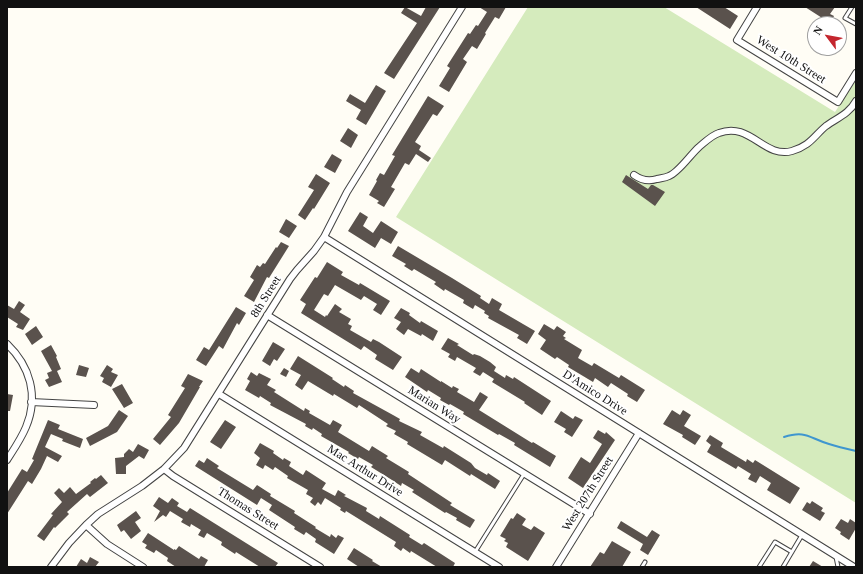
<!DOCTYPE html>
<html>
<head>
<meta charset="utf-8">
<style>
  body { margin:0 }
  #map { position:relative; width:863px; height:574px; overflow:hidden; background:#fffdf5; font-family:"Times New Roman",serif }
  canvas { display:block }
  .frame { position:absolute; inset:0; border:8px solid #111; pointer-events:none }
  .north { position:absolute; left:807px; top:16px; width:40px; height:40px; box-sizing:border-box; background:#fff; border:1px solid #a0a0a0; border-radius:50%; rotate:302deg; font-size:11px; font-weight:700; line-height:16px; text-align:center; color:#111 }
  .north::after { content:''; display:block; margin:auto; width:14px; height:18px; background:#c4262e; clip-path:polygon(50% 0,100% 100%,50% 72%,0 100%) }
</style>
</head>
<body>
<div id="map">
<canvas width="863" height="574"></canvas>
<div class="frame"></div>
<div class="north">N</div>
</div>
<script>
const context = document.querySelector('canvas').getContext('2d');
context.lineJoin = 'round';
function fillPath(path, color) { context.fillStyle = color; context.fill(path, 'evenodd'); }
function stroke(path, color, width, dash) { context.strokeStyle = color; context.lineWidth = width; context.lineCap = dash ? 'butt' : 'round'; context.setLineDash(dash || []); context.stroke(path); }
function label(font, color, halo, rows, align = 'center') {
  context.font = font + ' "Times New Roman",serif'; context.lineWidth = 4; context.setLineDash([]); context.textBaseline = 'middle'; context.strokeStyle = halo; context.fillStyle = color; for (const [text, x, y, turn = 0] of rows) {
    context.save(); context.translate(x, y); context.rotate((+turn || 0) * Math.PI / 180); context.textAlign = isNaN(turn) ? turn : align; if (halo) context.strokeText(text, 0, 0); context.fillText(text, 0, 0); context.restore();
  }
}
fillPath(new Path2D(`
  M528,7h136l171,105 21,-32v423l-460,-286z`), '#d5ebbd');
stroke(new Path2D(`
  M784,437c22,-7 25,1 45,7 9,3 18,5 27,7`), '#3f96cf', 2);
fillPath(new Path2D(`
  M405,7l16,9 5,-9h14l-46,72 -10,-6 33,-50 -16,-10z
  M479,7h27l-7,12 -4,-2 -10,16 1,1 -9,15 -5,-3 -9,13 4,3 -18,30 -10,-6 11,-18 -3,-2 21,-33 2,1 6,-9 2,1 9,-14z
  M696,7h28l14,9 -8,13z
  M805,7h30l-5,7 4,2 -4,7z
  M376,85l10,6 -20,34 -10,-6 5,-9 -15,-9 4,-7 15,9z
  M428,96l16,10 -7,10 -4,-2 -18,28 6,4 -2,4 12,8 -3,4 -12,-8 -7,11 -4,-2 -14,24 4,2 -11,18 -7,-4 2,-2 -10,-6 8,-14 -1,-1 4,-7 4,2 11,-19 -3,-1z
  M348,128l10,7 -7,13 -11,-7z
  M332,154l10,6 -7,13 -11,-6z
  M316,174l14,9 -16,26 -1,-1 -8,12 -7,-5 16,-25 -6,-3z
  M626,175l22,14 3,-4h2l12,7 -10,14 -33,-24z
  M360,212l8,5 -5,9 10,7 8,-12 17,11 -7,12 -10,-6 -6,10 -27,-17z
  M286,219l11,7 -8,12 -10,-6z
  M281,242l8,4 -20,32 -2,-1 -13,25 -10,-6 10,-16 -4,-3 7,-12 3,2 3,-4 2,1 11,-17 1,1z
  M398,246l54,32 29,18 -1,2 9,6 3,-6 10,6 -3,6 36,21 -8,13 -10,-6 2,-3 -31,-17 1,-2 -5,-3 1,-2 -10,-6 -2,4 -10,-6 1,-3 -19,-11 -1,2 -10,-7 2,-2 -22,-13 -2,2 -8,-5 2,-2 -14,-8z
  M327,262l16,10 -2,3 18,10 1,-2 30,18 -9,14 -8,-5 4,-6 -13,-8 -3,4 -26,-15 -7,11 -4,-2 -10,16 11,7 1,-2 1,1 8,-12 7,5 -3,3 12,7 -3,5 4,2 -2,4 21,12 2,-3 6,3 23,15 -9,13 -18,-11 2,-4 -13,-9 -3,4 -60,-37 5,-9 -6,-4 15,-23 2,1z
  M19,301l6,4 -5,7 10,7 -7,11 -7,-3 2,-3 -11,-7v-12l7,4z
  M236,307l10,6 -7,12 -2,-2 -14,26 -4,-3 -13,20 -10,-6 8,-13 5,3z
  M401,308l9,5 -1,2 11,8 1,-2 17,10 -5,10 -11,-7 -1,2 -13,-7 -4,6 -8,-6 5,-7 -7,-4z
  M544,324l10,6 3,-4 9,6 -3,4 3,2 -2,1 18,11 -4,8 14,8 2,-3 25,15 2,-3 24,15 -8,12 -10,-6 1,-2 -17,-11 -3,4 -13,-9 -2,4 -25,-15 1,-2 -12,-8 -2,2 -15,-10 6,-9 -8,-6z
  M36,326l7,11 -11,8 -7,-11z
  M448,338l11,6 -2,1 16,10 1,-1 6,2 10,6 6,5 -2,4 11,7 1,-3 7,4 1,-2 37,24 -9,14 -18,-12 1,-1 -33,-20 2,-3 -11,-7 -3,4 -7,-4 3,-4 -19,-11 -2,4 -7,-4 2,-3 -9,-5z
  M273,342l12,7 -8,12 -3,-2 -4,7 -8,-5z
  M51,345l6,11 -1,1 5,12 -4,2 5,11 -13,5 -4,-7 4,-2 -2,-5 5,-2 -11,-20z
  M298,356l35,22 -1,1 12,8 1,-2 9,6 -1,2 40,22 7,4 -1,2 23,11 -2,3 23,13 1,-2 27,17 4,5 12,7 1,-2 12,8 -5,8 -24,-15 -1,2 -25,-16 -3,5 -35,-21 1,-2 -14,-8 2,-3 -10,-5 2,-2 -29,-19 -2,3 -23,-14 -1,2 -25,-15 -6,9 -7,-5 6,-10 -11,-6z
  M79,365l10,3 -3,9 -10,-2z
  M107,365l6,4 -2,3 7,3 -7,12 -9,-5 2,-4 -4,-2z
  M284,368l5,3 -3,6 -6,-3z
  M411,368l8,5 2,-4 20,13v-1l11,7 1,-2 6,3 -2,3 17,10 6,-10 8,5 -9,13 53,33 1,-1 23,14 -6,11 -36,-22 1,-2 -16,-9 -1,1 -35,-21 1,-2 -14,-8 -1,1 -9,-5 1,-2 -13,-8 -1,2 -22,-15z
  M251,372l6,4 2,-3 12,6 -4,6 9,5 -2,2 30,19 1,-3 5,3 -1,2 21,12 3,-5 9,5 -4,7 31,19 3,-5 16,10 -2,2 23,14 -1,2 44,29 -2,2 25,15 -5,8 -14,-8 1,-2 -11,-6 -1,1 -33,-21 2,-2 -12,-7 -1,3 -9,-6 -21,-13 2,-2 -14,-8 -1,2 -10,-6 1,-1 -28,-16 1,-2 -9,-6 -1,2 -7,-4 1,-2 -36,-19 1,-2 -11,-7 -1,2 -14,-8 5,-9 -3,-2z
  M188,374l15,7 -4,6h1l-21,36 -19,22 -7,-6 18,-22 -3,-2 17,-27 -4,-2z
  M122,384l11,19 -9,5 -12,-19z
  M7,394l6,1 -3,16h-3z
  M119,410l9,6 -11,16 -27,14 -4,-8 22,-12z
  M672,410l8,5 3,-5 8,5 -7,11 17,10 -6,9 -13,-8 1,-2 -20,-11z
  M561,411l12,8 2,-3 8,4 -11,17 -8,-5 2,-3 -12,-7z
  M48,420l12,5 -2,4 25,10 -3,9 -18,-7 1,-2 -12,-5 -6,13 17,9 -4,6 -11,-6 -6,13 -9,15 -4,-3 -21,33v-21l15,-24 5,3 7,-12 -2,-1z
  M225,420l11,7 -15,22 -11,-7z
  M598,430l7,4 1,-2 9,8 -32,48 -15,-10 13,-21 9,6 12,-19 -9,-6z
  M710,435l13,8 -2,4 25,15 1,-3 6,4 2,-3 45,28 -10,16 -23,-14 4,-7 -11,-7 -4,7 -8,-4 3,-5 -13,-8 -2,3 -29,-17 4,-7 -5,-4z
  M260,443l14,8 -1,2 10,7 1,-2 7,4 -2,4 14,9 3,-5 20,13 -4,6 13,7 3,-6 8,5 -2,1 23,12 -1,3 13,8 1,-3 30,19 -1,2 13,8 2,-2 31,20 -2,4h-16l-26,-16 -1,2 -7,-5 -2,3 -7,-5 2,-4 -50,-31 -1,2 -5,-3 1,-2 -16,-10 -4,7 -3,-3 -3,4 -5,-4 3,-4 -7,-4 2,-4 -21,-12 1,-2 -13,-9 -2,3 -8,-5 -2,4 -7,-4 4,-7 -6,-5z
  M138,444l11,6 -5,9 -5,-3 -13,10v8h-10l-1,-16 9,-1v-3l5,-5 4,3z
  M207,458l12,8 -2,2 36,22 4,-5 14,9 -1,2 25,15 -1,2 22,14 -1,1 15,9 1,-3 5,4 2,-3 6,3 -10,16 -19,-12 1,-3 -10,-7 -2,3 -10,-6 1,-2 -26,-17 3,-5 -11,-7 -4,7 -62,-39 4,-6 5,3z
  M101,475l7,8 -18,14 -3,-3 -20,18 2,2 -14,14 -1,-1 -10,14 -7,-5 16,-21 -2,-1 11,-12 -8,-9 5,-5 5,5 6,-6 6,7 15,-11 -1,-1 5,-4 1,1z
  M159,497l9,6 4,-5 7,5 -2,3 10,6 3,-4 88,55 -3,4h-15l-24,-15 -1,2 -14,-9 1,-3 -15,-9 -3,5 -6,-3 3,-5 -10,-6 -1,3 -9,-5 2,-3 -13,-8 -4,6 -3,-2 -9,7 6,-11 -7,-5z
  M812,501l11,7 -2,3 4,2 -5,8 -18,-11 5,-8 3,2z
  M136,511l5,7 -6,4 6,9 -10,8 -7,-9 -3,2 -4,-7z
  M517,513l9,6 -4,6 9,5 3,-4 11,7 -17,28 -22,-14 2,-4 -4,-2 2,-2 -6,-3 11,-18 2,1z
  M841,519l7,4 2,-4 6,4v5l-7,12 -9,-6 1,-2 -6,-4z
  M621,521l26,16 5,-7 8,5 -12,20 -8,-5 3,-6 -26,-16z
  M148,533l26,17v-1l2,1 3,-4 20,13 2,-3 7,4 -4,7h-28l-9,-6 1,-3 -12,-8 -2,3 -9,-5 2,-3 -5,-3z
  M612,541l19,11 -9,15h-32l10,-15 4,2z
  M354,548l19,12 -1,1 10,6h-23l-12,-8z
  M90,557l9,5 -4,5h-19l5,-8 6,4z
  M813,561l10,6h-14z`), '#5a524d');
const lane = new Path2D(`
  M852,7l-7,11 11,6
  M475,552l49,-78
  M836,557l2,10
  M642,567l3,-5
  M759,567l16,-25 17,10
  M783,567l19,-32`);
const street = new Path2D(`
  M757,7l-20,33 101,62 18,-29
  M634,175c7,5 14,7 23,4 4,-1 8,-1 12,-3 10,-4 21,-21 30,-29 6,-5 13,-12 20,-14 31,-12 45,26 73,18 18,-5 22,-15 34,-25 11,-8 23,-12 30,-25
  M324,237l530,330
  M267,315l323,199
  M7,344c23,22 32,52 19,83 -5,12 -12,22 -19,33
  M219,394l280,173
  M31,402l63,3
  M164,469l9,7 147,91
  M86,525l21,19 36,23
  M51,567l18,-24 17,-18 12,-11 44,-28 22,-17 20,-21 106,-169 7,-9 17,-19 10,-14 23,-45 115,-185
  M556,567l83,-134`);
stroke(lane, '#444', 5);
stroke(street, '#444', 8);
stroke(lane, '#fff', 3);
stroke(street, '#fff', 6);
label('12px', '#111', '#fff', [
  ["West 10th Street",791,60,32],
  ["8th Street",266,297,-58],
  ["D'Amico Drive",595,393,32],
  ["Marian Way",434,405,32],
  ["Mac Arthur Drive",365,471,32],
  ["West 207th Street",588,494,-58],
  ["Thomas Street",248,509,32]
]);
</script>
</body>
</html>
